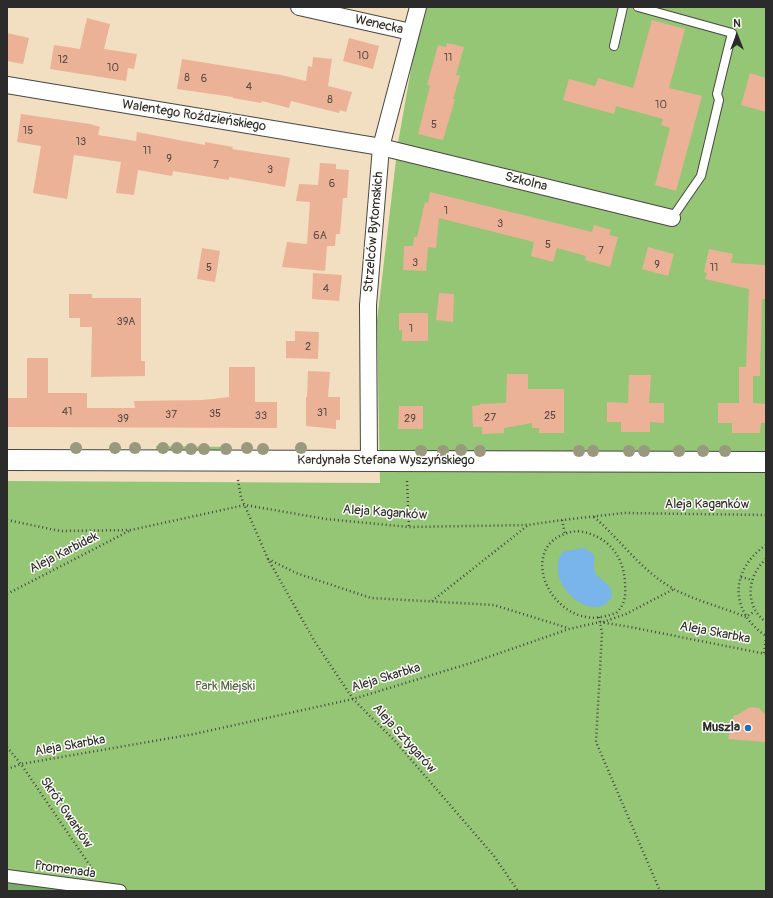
<!DOCTYPE html>
<html>
<head>
<meta charset="utf-8">
<style>
  body { margin:0 }
  #map { position:relative; width:773px; height:898px; overflow:hidden; background:#f2dec1; font-family:Pangolin,sans-serif }
  canvas { display:block }
  .frame { position:absolute; inset:0; border:8px solid #2b2b2b; pointer-events:none }
  .north { position:absolute; left:717px; top:16px; width:40px; height:40px; -webkit-text-stroke:3px #fdfcf7; paint-order:stroke; rotate:0deg; font-size:11px; font-weight:700; line-height:16px; text-align:center; color:#2b2b2b }
  .north::after { content:''; display:block; margin:auto; width:14px; height:18px; background:#2b2b2b; clip-path:polygon(50% 0,100% 100%,50% 72%,0 100%) }
</style>
</head>
<body>
<div id="map">
<canvas width="773" height="898"></canvas>
<div class="frame"></div>
<div class="north">N</div>
</div>
<script>
const context = document.querySelector('canvas').getContext('2d');
context.lineJoin = 'round';
function fillPath(path, color) { context.fillStyle = color; context.fill(path, 'evenodd'); }
function stroke(path, color, width, dash) { context.strokeStyle = color; context.lineWidth = width; context.lineCap = dash ? 'butt' : 'round'; context.setLineDash(dash || []); context.stroke(path); }
function label(font, color, halo, rows, align = 'center') {
  context.font = font + ' Pangolin,sans-serif'; context.lineWidth = 3; context.setLineDash([]); context.textBaseline = 'middle'; context.strokeStyle = halo; context.fillStyle = color; for (const [text, x, y, turn = 0] of rows) {
    context.save(); context.translate(x, y); context.rotate((+turn || 0) * Math.PI / 180); context.textAlign = isNaN(turn) ? turn : align; if (halo) context.strokeText(text, 0, 0); context.fillText(text, 0, 0); context.restore();
  }
}
fillPath(new Path2D(`
  M422,7h344v884h-759v-410l373,2 -3,-162 21,-178z
  M156,446l74,1v5l-74,-1z`), '#94c676');
fillPath(new Path2D(`
  M7,881l73,10h-73z`), '#77ab67');
fillPath(new Path2D(`
  M582,548l5,1 7,6c1,6 -2,14 2,19 6,8 16,9 16,22 -16,33 -72,-15 -49,-44z`), '#79b4ea');
fillPath(new Path2D(`
  M87,18l23,6 -6,25 33,5 -3,15 -6,-1 -2,13 -76,-12 4,-24 26,4z
  M652,20l33,9 -16,59 33,8 -26,95 -21,-6 15,-57 -9,-3 2,-6 -47,-13 -2,8 -51,-14 6,-21 26,7 3,-8 35,10z
  M7,33l22,5 -6,26 -16,-3z
  M349,38l30,8 -6,23 -30,-8z
  M447,43l17,4 -8,28 4,1 -7,23h2l-12,41 -25,-6 12,-48 -3,-1 11,-40 8,2z
  M313,57l19,2 -4,27 24,6 -6,20 -6,-2 -1,3 -48,-12 -2,7 -27,-7 -1,2 -28,-5v-1l-56,-8 5,-30 99,16 25,6 2,-15 4,1z
  M750,73l16,5v34l-25,-7z
  M21,114l69,10 10,3 -2,8 38,6 1,-9 68,13v-3l28,5 -1,2 58,9 -5,29 -56,-10v3l-56,-9 -1,5 -34,-6 -4,25 -18,-2 5,-31 -47,-7 -7,44 -34,-6 8,-47 -24,-4z
  M320,163l16,1v5l13,1 -2,28h-4l-3,36h-4l-1,12h-8l-2,25 -43,-4 5,-25 20,2 3,-42 -14,-1 3,-17 19,1z
  M430,192l162,40 2,-7 17,5 -2,5 9,2 -8,30 -25,-7 1,-4 -29,-8 -4,14 -22,-6 3,-14 -95,-24 -3,30 -8,-1 -2,24 -23,-1 1,-24h9l1,-9h3l8,-35 3,1z
  M648,247l26,7 -6,22 -26,-7z
  M202,248l18,3 -5,31 -18,-3z
  M709,249l24,5 -2,9 35,2v34h-4l-2,77h-7v27l13,1v19h-5l-1,10h-28v-10h-14v-20h21v-36h7l3,-78 -44,-10 2,-6 -3,-1z
  M313,273l29,2 -3,26 -27,-2z
  M439,293l15,1 -1,28 -17,-2z
  M69,294h23v4h49v63h4v15l-54,1 1,-50h-12v-9h-11z
  M399,313h29v28h-26v-11h-3z
  M295,331l24,1 -1,27 -32,-1v-17h9z
  M27,358h21v35h39v15h48l-1,-7 69,-1 26,-3v-30h26v35h22v26l-270,-1v-29h20z
  M308,371l22,1 -2,25h12v23h-4v9l-30,-3v-29h1z
  M507,374h21v15h36v44h-25v-5h-7v-5l-28,5v5l-22,1v-7h-9l-1,-21 8,-1v-1l26,-1z
  M629,375h22l-2,28h15v20l-14,-1v10h-29v-10h-14v-20l21,1z
  M399,406h24v23h-25z
  M750,707l9,1 7,8v26l-38,-3 6,-24h3z`), '#ebb297');
const service = new Path2D(`
  M638,7l94,26 -15,61 2,6 -18,76 -29,42
  M614,46l9,-39`);
const pedestrian = new Path2D(`
  M7,876l113,15`);
const minor = new Path2D(`
  M299,7l112,25
  M7,85l374,62 291,71
  M369,462l-1,-157 13,-158 37,-140`);
const tertiary = new Path2D(`
  M7,460l759,2`);
stroke(service, '#494642', 10);
stroke(pedestrian, '#494642', 14);
stroke(minor, '#494642', 18);
stroke(tertiary, '#494642', 22);
stroke(new Path2D(`
  M238,480l3,17 27,62 47,83 38,57 42,42 99,115 24,35
  M407,481l2,46
  M594,517c27,23 48,55 80,72 20,11 50,19 72,28l9,-6
  M7,520l53,11 71,-1 114,-25 81,14 83,8 119,-2 34,-5 62,-7 142,2
  M562,520l3,14
  M578,531c29,4 46,24 47,53 1,11 0,21 -9,29 -9,3 -19,6 -30,4 -45,-8 -67,-80 -8,-86z
  M766,545c-36,25 -37,66 0,91
  M268,559l28,14 75,25 123,7 74,23
  M766,559c-19,17 -22,47 0,63
  M741,577l11,3
  M7,594l122,-63
  M432,601l95,-75
  M599,617l3,16 -6,109 64,149
  M603,622l23,-8 48,-25
  M764,653l2,-15
  M7,747l14,17 74,109
  M7,769l14,-5 173,-30 159,-35 118,-36 98,-34 31,-7 30,5 136,27`), '#494642', 2.5, [1, 3]);
stroke(service, '#fff', 8);
stroke(pedestrian, '#fff', 12);
stroke(minor, '#fff', 16);
stroke(tertiary, '#fff', 20);
context.fillStyle = '#99997d';
for (const [x, y] of [
  [76,448],
  [115,448],
  [135,448],
  [163,448],
  [177,448],
  [247,448],
  [301,448],
  [191,449],
  [204,449],
  [226,449],
  [263,449],
  [461,450],
  [421,451],
  [443,451],
  [480,451],
  [579,451],
  [593,451],
  [629,451],
  [644,451],
  [679,451],
  [703,451],
  [725,451]
]) { context.beginPath(); context.arc(x, y, 6, 0, 2 * Math.PI); context.fill(); }
for (const [x, y, r, color] of [
  [748,728,4,"#1f6fb2"]
]) { const dot = new Path2D(); dot.arc(x, y, r, 0, 2 * Math.PI); context.fillStyle = color; context.fill(dot); stroke(dot, '#fdfcf7', 1.5); }
label('11px', '#5b4d46', null, [
  ["10",363,56],
  ["11",448,58],
  ["12",63,60],
  ["10",113,68],
  ["8",187,78],
  ["6",204,79],
  ["4",249,87],
  ["8",330,100],
  ["10",661,105],
  ["5",434,125],
  ["15",28,131],
  ["13",81,142],
  ["11",147,151],
  ["9",169,159],
  ["7",216,165],
  ["3",270,170],
  ["6",332,184],
  ["1",446,211],
  ["3",500,224],
  ["6A",320,236],
  ["5",548,245],
  ["7",601,251],
  ["3",415,263],
  ["9",657,265],
  ["5",209,268],
  ["11",714,268],
  ["4",326,289],
  ["39A",126,322],
  ["1",411,329],
  ["2",308,347],
  ["41",67,412],
  ["31",322,413],
  ["35",215,414],
  ["37",171,415],
  ["33",261,416],
  ["25",550,416],
  ["27",490,418],
  ["39",123,419],
  ["29",410,419]
]);
label('13px', '#2b2b2b', '#fdfcf7', [
  ["Wenecka",379,25,13],
  ["Walentego Roździeńskiego",194,116,9],
  ["Szkolna",526,182,14],
  ["Strzelców Bytomskich",374,232,-85],
  ["Kardynała Stefana Wyszyńskiego",386,461],
  ["Aleja Kaganków",707,505],
  ["Aleja Kaganków",385,513,4],
  ["Aleja Karbidek",64,553,-27],
  ["Aleja Skarbka",715,633,11],
  ["Aleja Skarbka",386,678,-17],
  ["Aleja Sztygarów",404,739,48],
  ["Aleja Skarbka",70,746,-10],
  ["Skrót Gwarków",66,813,56],
  ["Promenada",65,870,8]
]);
label('13px', '#506145', '#fdfcf7', [
  ["Park Miejski",225,687]
]);
label('bold 13px', '#2b2b2b', '#fdfcf7', [
  ["Muszla",740,728]
], 'right');
</script>
</body>
</html>
